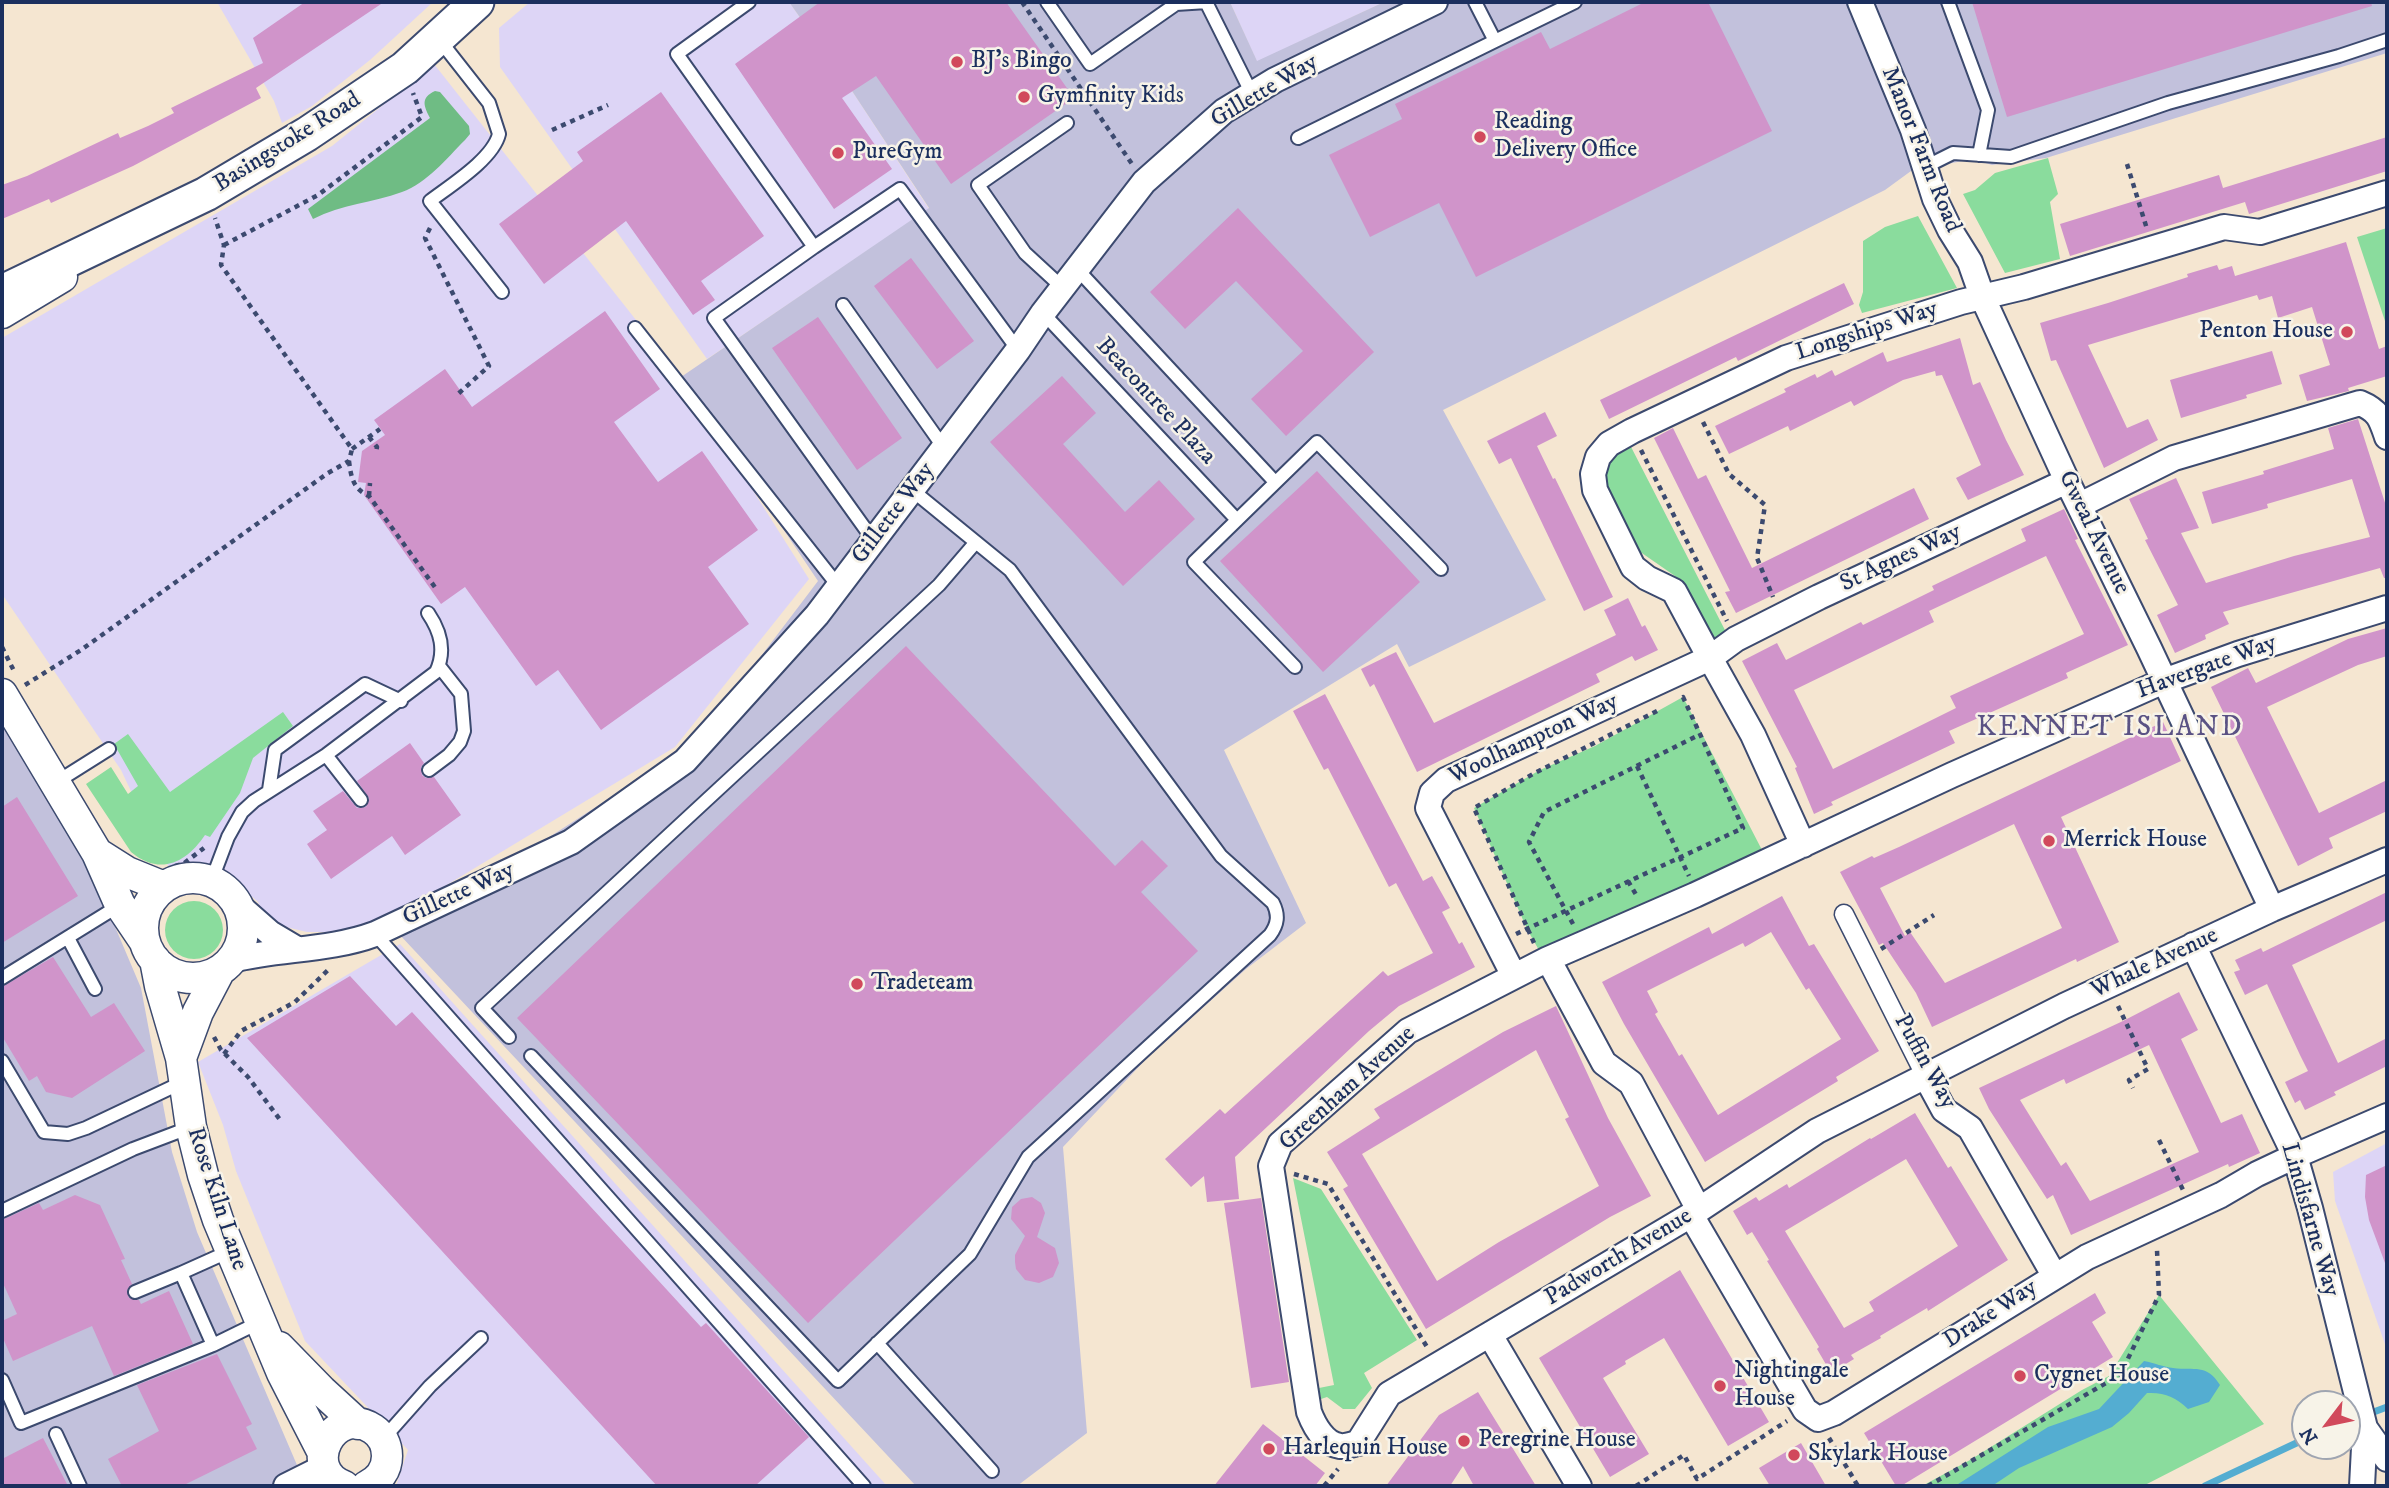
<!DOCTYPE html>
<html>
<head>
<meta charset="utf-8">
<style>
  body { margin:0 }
  #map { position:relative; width:2389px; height:1488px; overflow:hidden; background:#f5e6d1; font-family:"IM FELL DW Pica",serif }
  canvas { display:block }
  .frame { position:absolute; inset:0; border:4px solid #1b2f5e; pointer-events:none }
  .north { position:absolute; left:2291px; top:1390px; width:70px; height:70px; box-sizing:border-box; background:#f7f3e8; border:2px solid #9fa5b1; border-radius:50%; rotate:238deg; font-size:19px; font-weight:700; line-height:28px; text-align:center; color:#1b2f5e }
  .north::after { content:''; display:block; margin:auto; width:24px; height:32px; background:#d1495b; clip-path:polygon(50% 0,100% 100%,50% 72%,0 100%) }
</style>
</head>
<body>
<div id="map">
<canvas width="2389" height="1488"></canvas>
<div class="frame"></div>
<div class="north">N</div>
</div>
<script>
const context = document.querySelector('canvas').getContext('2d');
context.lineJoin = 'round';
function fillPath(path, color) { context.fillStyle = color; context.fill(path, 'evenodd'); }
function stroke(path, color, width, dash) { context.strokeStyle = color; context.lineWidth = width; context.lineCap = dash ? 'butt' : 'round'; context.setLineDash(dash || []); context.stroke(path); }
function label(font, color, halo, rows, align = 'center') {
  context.font = font + ' "IM FELL DW Pica",serif'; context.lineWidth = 5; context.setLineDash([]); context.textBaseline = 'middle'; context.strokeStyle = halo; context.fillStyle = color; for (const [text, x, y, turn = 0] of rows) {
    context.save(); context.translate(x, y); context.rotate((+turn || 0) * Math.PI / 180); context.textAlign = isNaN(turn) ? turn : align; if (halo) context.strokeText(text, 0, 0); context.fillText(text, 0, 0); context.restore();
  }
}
fillPath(new Path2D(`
  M217,2h216l-63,58 -58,46 -30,17 -8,-22z
  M530,2h259l63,89 77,118 -222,150 -207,-292 -1,-39z
  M1230,2h154l-127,60z
  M434,64l247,313 128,202 -134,168 -306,185h-62l-42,-10 -7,-20 -35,-31 -53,-3 -8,-11 -41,-87 -119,-176v-256l330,-192z
  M400,944l487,542h-491l12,-36 -103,-109 -69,-170 -13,-46 -25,-63z
  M2387,1143v207l-52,-149 -2,-29z`), '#ddd5f6');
fillPath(new Path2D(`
  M789,2h441l27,59 127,-59h1003v51l-341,105 -54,7 -19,-6 -62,12 -26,19 -442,220 103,190 -137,67 -12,-23 -173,106 82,173 -60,46 -97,87 -86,91 24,286 -70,53h-101l-517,-552 296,-191 123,-162 -137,-204 248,-169 -77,-117z
  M2,717l97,172 42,99 31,164 25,80 109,254h-304z`), '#c2c1dc');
fillPath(new Path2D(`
  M2048,158l10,36 -8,8 10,57 -55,14 -42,-79 12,-4 20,-17z
  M1918,216l39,72 -95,25 -3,-8 4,-13v-51l22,-14z
  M2387,228v99l-30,-90z
  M1628,441l100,195 -11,5 -10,-6 -32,-59 -39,-27 -35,-72 7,-26z
  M1683,697l80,155 -223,100 -13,-23 -53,-121 66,-38 55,-24z
  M283,712l10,14 -40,32 -13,35 -30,44 -5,-2c-19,28 -45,41 -74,17l-45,-68 25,-17 17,27 10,-8 -24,-42 14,-10 42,58z
  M165 930a29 29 0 1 1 58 0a29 29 0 1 1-58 0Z
  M1293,1178l28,11 96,151 -53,33 8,15 -17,21h-12l-16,-12 -6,2 -2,-11 15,-3z
  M2159,1295l105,129 -121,62h-221l48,-26 112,-70 27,-14z`), '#8adc9d');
fillPath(new Path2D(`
  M435,91l5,1 29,34 1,8 -5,6c-19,19 -38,43 -63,52 -30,11 -60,12 -89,27l-5,-10 122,-91c-6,-12 -10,-20 5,-27z`), '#6fbc84');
fillPath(new Path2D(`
  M2144,1361c10,2 20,6 29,7 22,3 33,-5 47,17l-11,17 -21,7c-12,-12 -24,-17 -41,-16l-18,20 -17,14 -93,41 -27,18h-37l93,-59 51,-18z`), '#54add1');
stroke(new Path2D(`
  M2347,1422l40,-15
  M2205,1486l100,-47`), '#54add1', 7);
fillPath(new Path2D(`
  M305,2h79l-128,86 5,10 -128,68 -82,37 -2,-4 -47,20v-34l25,-9 91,-43 2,5 28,-12 26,-13 -3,-5 92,-45 -10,-25z
  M820,2h186l68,96 -123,86 -75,-108 -34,22 50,71 -58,40 -99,-145z
  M1645,2h63l64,129 -296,146 -37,-74 -69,34 -41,-82 73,-36 -7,-15 146,-72 9,17z
  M1972,2h399l1,4 -365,111z
  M661,92l103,144 -63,45 14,19 -22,15 -67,-94 -82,63 -45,-60 84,-63 -6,-9z
  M2387,137v34l-138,43 -4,-12 -175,54 -10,-32 159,-49 4,13z
  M1238,208l136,144 -88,84 -35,-37 52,-48 -67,-70 -51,48 -35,-37z
  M2346,242l33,107 8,-3v30l-39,12 1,3 -42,10 -8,-26 31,-10 -18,-58 -34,11 -6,-22 -13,4 -2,-5 -169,50 39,83 21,-9 10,21 -54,28 -48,-108 -5,1 -11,-38 68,-20 80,-26 -1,-3 30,-9 2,5 13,-4 3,10z
  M911,258l63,83 -37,28 -63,-83z
  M1844,283l10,21 -116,57 -2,-4 -127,62 -9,-19z
  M605,311l55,78 -46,33 44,60 44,-31 56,79 -50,37 41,57 -148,106 -43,-60 -22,16 -71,-99 -24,17 -77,-109 2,-12 -8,-1 4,-31 23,-16 -11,-15 71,-51 27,38z
  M818,317l84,121 -45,32 -85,-122z
  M1960,338l13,47 7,-3 26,58 18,35 -56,25 -12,-22 25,-13 -39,-90 -6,1 -1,-5 -32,9 -49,26 -3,-5 -61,30 -2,-5 -59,28 -14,-28 71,-34 -2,-3 31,-15 2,4 15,-8 3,6 48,-24 4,10z
  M2272,351l10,33 -36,11 1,3 -66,20 -11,-38z
  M1062,376l34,37 -33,31 62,68 34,-32 36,39 -72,67 -133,-144z
  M1545,412l12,24 -20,10 16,33 2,-1 58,119 -29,14 -73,-153 -12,6 -12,-23z
  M2358,419l29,90v69h-3l-4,-10 -157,44 6,12 -24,11 1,4 -31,14 -18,-38 21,-10 -33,-65 3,-1 -19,-40 47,-21 23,50 -18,5 25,50 88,-27 76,-19 -18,-58 -85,25 1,4 -56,16 -10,-32 62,-18 -1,-3 71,-22 -6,-21z
  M1673,428l25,51 8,-4 46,93 162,-80 15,31 -193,94 -11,-21 5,-1 -76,-153z
  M1317,471l103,111 -97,90 -103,-111z
  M2064,509l14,30 -3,1 53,105 -62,28 2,5 -119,53 6,12 -124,59 2,3 -19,9 -19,-46 2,-1 -55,-106 35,-18 9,17 75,-38 2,3 71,-35 -2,-4 94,-45 -5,-12zM2046,556l38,78 -134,62 6,12 -123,61 -39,-79 140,-68 -5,-11z
  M1628,598l14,29 3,-2 13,25 -23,11 -3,-5 -36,18 4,8 -183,90 -43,-88 -4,3 -9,-18 35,-17 38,71 182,-88 -12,-25z
  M2387,628v28l-29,9 -91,42 52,106 68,-33v31l-58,27 4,10 -35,18 -87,-179 37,-19 8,15 92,-44z
  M906,646l209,220 27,-26 26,26 -27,26 57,59 -390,372 -291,-305z
  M1325,694l98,187 9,-5 18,32 -8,4 17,32 3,-2 13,25 -76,39 -30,25 -134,126 4,42 -32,3 -3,-26 -13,11 -26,-28 55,-50 5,5 158,-143 5,5 45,-23 -37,-70 -7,4 -61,-119 -4,2 -31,-59z
  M2163,722l18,39 -120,56 58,125 -42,20 -1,-3 -144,68 -16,-34 -33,-50 -4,2 -39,-73 32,-16 2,2 25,-11zM2014,824l48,104 -117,55 -35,-51 -5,4 -25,-48z
  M410,743l14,20 -3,4 1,8 4,3 8,-1 27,38 -56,40 -13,-19 -61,43 -24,-35 20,-14 -14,-19 30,-20 14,17 9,-1 3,-9 -12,-17z
  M17,797l61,99 -76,47v-136z
  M2387,892v28l-95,45 46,98 49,-25v28l-53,26 2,3 -31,15 -5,-10 -5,3 -10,-21 23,-11 -8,-16 -33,-71 -22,11 -11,-23 6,-2 -5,-10 26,-12 2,4z
  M1782,896l27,50 5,-2 65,107 -43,26 2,4 -133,81 -81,-138 -22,-42 107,-55 3,7zM1771,932l35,58 3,-2 32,51 -123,76 -36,-61 -3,2 -9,-16 -15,-26 3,-2 -11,-21 96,-48 2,4z
  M53,957l38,60 23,-14 31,48 -73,47 -26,-6 -9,-16 -8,5 -27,-45v-49z
  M350,976l46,50 16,-14 289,315 5,-4 103,114 -54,49h-98l-410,-448z
  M2179,992l19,38 -17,9 40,84 21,-9 18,39 -31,14 -1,-3 -157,71 -18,-40 -6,4 -58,-90 -10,-21 144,-67zM2149,1045l50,107 -109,49 -24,-39 -5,4 -41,-66 44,-21 2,5z
  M1556,1006l52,112 43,78 -41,21 -184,112 -83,-140 5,-3 -21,-34 53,-34 -6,-9 129,-77zM1536,1050l33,67 -4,2 34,67 -100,56 -62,39 -75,-127z
  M1915,1113l33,55 3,-2 57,94 -80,51 -1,-3 -47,28 1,2 -30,17 3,4 -23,14 -14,-24 2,-2 -52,-86 2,-1 -17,-28 -5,3 -14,-24 23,-14 3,4 28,-17 2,4 81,-50 1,1zM1906,1159l52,87 -89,56 5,9 -30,17 -59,-97z
  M2387,1165v98h-2l-16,-43 -4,-23 1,-22z
  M75,1195l25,10 25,54 -4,1 11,24 -5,6 2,8 10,2 2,4 28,-13 24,53 -79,32 -22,-50 -79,35 -11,-25v-15l15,-7 -15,-33v-61l37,-17 4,7z
  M1032,1197l9,6 4,10 -8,24 18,11 4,15 -6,14 -14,6 -14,-3 -9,-11 -1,-7v-7l10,-19 -14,-17 1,-12 9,-8z
  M1261,1198l28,184 -38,6 -27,-185z
  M1680,1270l89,152 -41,24 -64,-108 -39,23 1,3 -23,14 46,76 -39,23 -71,-119z
  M2095,1293l11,20 -14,9 21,35 -212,129h-5l-32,-53z
  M217,1354l35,70 -6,3 11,22 -75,37h-60l-14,-27 51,-28 -22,-46z
  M1478,1392l58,94h-62l-11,-20 -13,20h-64l53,-71z
  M1263,1424l62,49 -10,13h-101z
  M43,1438l25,48h-66v-27z
  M1801,1443l25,43h-56l-11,-18z`), '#d094ca');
const service = new Path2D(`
  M749,2l-72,52 137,193 86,-58 118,161
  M1047,2l43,62 86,-60 31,-2
  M1206,2l46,92
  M1948,2l40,108 -9,45
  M438,38l51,65 10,31c-6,25 -48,51 -69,67l72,91
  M1495,41l80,-39
  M1298,138l197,-97 -20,-39
  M1925,167l28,-14 58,4 157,-54 171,-47 48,-16
  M814,247l-100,71 160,223
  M1077,269l198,213
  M1063,288l-38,-35 -47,-68 89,-62
  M843,305l101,143
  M1043,313l194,207
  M635,328l204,259
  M1295,667l-101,-105 123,-120 124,127
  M326,755l35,45
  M429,770l20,-15 11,-13 4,-11 -3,-37 -22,-28
  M55,783l54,-34
  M269,790l6,-40 90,-66 36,17
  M211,882l17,-45 14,-25 12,-11 72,-46 110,-83c10,-21 5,-40 -8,-59
  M375,934l489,552
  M68,938l27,51
  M2,978l118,-73
  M509,1037l-27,-29 457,-423 37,-43
  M531,1056l307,325 132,-127 58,-97 242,-222c8,-11 9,-20 3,-32l-52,-47 -211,-286 -98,-80
  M2,1061l42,71 24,2 18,-6 97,-46
  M2,1211l131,-62 58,-22
  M230,1251l-49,22 32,72 47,-23
  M135,1292l46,-19
  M877,1343l115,128
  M2,1380l19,43 192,-78
  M56,1434l24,52
  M383,1439l47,-53 51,-48`);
const pedestrian = new Path2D(`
  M1844,914l81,161`);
const minor = new Path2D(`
  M1860,2l53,128 22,69 15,31 20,32 12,34 85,185 82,167 123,261
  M2080,505l94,-47 186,-55c19,8 21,16 27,34
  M2387,608l-149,46 -74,27 -212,94 -257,120 -147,64 -140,72 -128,113 -9,22 38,246c5,13 15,32 31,34 5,1 13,-2 18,-3l31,-49 302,-179 126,-84 247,-125 208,-97 115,-49
  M1803,845l-50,-110 -43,-77 26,-19 83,-42 248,-116
  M237,904l33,29 27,16
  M2193,945l102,211 15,52 55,220 22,31
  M1548,959l56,104 27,20 68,127
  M232,960c48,-12 97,-9 143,-26l196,-92 114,-81 132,-146 201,-265 25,-37 101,-131 80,-71 51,-31 160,-78
  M1514,976l-86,-168 4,-15 14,-13 264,-122 -36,-67 -27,-13 -14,-11 -38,-77 -2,-16 5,-17 11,-13 23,-13 154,-73 175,-56 63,-15 200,-60 36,5 127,-39
  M1925,1075l19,35 26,18 84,147
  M1691,1215l114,195 13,9 16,-6 253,-156 134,-62 36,-21 38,-18 92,-40
  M1490,1335l89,151
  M286,1486l38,-19
  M2362,1486l3,-58`);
const tertiary = new Path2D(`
  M2,313l60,-36
  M2,694l95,159 23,52 25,37
  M97,853l30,19 37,15
  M143 928a50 50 0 1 1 100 0a50 50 0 1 1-100 0Z
  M155,960l5,26 21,72 10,69 12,48 15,45 64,153 41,80
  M181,1058l17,-46 22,-42
  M279,1347l43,44 36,33
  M344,1486c-45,-17 -10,-83 29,-57 9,6 14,16 14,27 0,14 -8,24 -20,30`);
const secondary = new Path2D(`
  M2,292l204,-98 101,-60 98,-66 72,-66`);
stroke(service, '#3c4a6f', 16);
stroke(pedestrian, '#3c4a6f', 21);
stroke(minor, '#3c4a6f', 28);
stroke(tertiary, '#3c4a6f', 33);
stroke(secondary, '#3c4a6f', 37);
stroke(new Path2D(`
  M1022,2l110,162
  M552,130l56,-25
  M2127,164l20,65
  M430,228l-5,10 64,128 -31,28
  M224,245l94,-50 104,-78 -9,-24
  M1703,422l26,52 36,31 -8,53 16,39
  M369,437l8,10 -1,6
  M352,449l28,-20
  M1641,450l86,171
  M349,461c2,16 4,28 20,35l68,94
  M369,496l1,-13
  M2,647l12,24
  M25,685l56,-35 247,-177 21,-12 3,-12 -131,-184 3,-20 -9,-27
  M1637,766l52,110
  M175,866l8,-2 21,-16
  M1628,881l10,17
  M1573,924l-44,-82 15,-30 155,-77
  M1516,934l227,-106 -60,-131 -3,2
  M1534,943l-60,-135 59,-34 124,-63
  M1881,949l53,-34
  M2118,1006l30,63 -19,11 4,8
  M214,1037l7,13 27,27 33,44
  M224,1054l17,-23 54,-29 33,-32
  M2159,1140l24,50
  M1294,1174l34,10 99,163
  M1829,1438l29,48
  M1324,1486l14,-17
  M1636,1486l48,-31 13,24 90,-58
  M1928,1486l192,-111 39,-80 -2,-45`), '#3c4a6f', 4.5, [5, 5]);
stroke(service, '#fff', 12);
stroke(pedestrian, '#fff', 18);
stroke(minor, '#fff', 24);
stroke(tertiary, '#fff', 30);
stroke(secondary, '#fff', 33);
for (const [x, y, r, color] of [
  [957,62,7,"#d1495b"],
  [1024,97,7,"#d1495b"],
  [1480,137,7,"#d1495b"],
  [838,153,7,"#d1495b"],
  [2347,332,7,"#d1495b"],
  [2049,841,7,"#d1495b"],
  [857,984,7,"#d1495b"],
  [2020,1376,7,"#d1495b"],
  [1720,1386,7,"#d1495b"],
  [1464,1441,7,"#d1495b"],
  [1269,1449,7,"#d1495b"],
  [1794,1455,7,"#d1495b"]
]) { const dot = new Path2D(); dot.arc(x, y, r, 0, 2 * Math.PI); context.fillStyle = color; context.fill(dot); stroke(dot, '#f7f3e8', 2.5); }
label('24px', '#1b2f5e', '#f7f3e8', [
  ["BJ's Bingo",971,62],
  ["Gymfinity Kids",1038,97],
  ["Reading",1494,123],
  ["Delivery Office",1494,151],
  ["PureGym",852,153],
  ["Penton House",2333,332,"right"],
  ["Merrick House",2063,841],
  ["Tradeteam",871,984],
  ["Nightingale",1734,1372],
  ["House",1734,1400],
  ["Cygnet House",2034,1376],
  ["Peregrine House",1478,1441],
  ["Harlequin House",1283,1449],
  ["Skylark House",1808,1455]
], 'left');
label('24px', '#1b2f5e', '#f7f3e8', [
  ["Gillette Way",1265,92,-31],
  ["Basingstoke Road",288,143,-32],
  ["Manor Farm Road",1920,150,68],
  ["Longships Way",1867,332,-18],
  ["Beacontree Plaza",1155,402,47],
  ["Gillette Way",894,514,-53],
  ["Gweal Avenue",2093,533,64],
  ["St Agnes Way",1901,559,-25],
  ["Havergate Way",2207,668,-20],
  ["Woolhampton Way",1534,740,-25],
  ["Gillette Way",459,895,-25],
  ["Whale Avenue",2155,964,-25],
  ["Puffin Way",1924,1062,61],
  ["Greenham Avenue",1348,1089,-42],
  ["Rose Kiln Lane",216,1199,72],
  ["Lindisfarne Way",2309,1220,74],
  ["Padworth Avenue",1619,1258,-31],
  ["Drake Way",1991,1315,-33]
]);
context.letterSpacing = '2px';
label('28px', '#5a5284', '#f7f3e8', [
  ["KENNET ISLAND",2110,729]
]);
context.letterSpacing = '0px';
</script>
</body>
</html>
